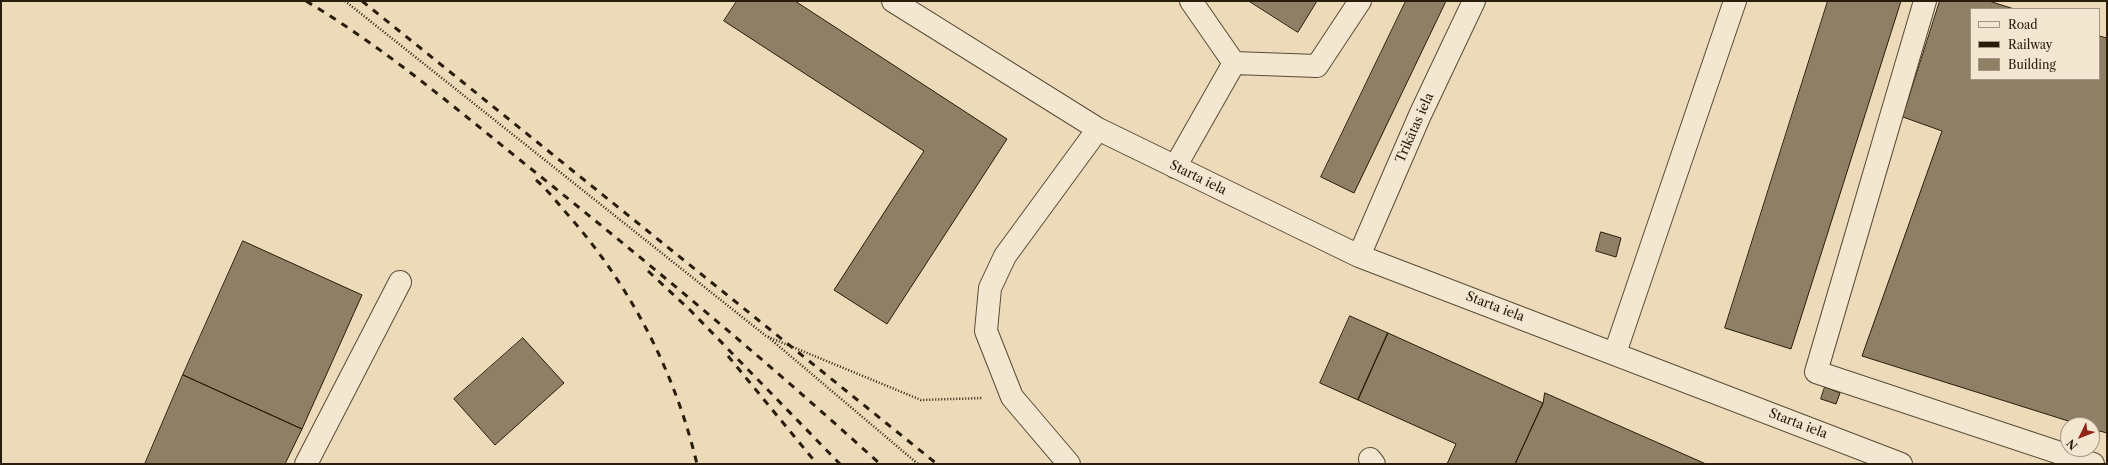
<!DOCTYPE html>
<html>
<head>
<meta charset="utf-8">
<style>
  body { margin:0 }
  #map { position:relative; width:2108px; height:465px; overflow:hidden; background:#ecdab9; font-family:"Libre Caslon Text",serif }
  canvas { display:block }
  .frame { position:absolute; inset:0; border:2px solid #281c0b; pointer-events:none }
  .legend { position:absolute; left:1970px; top:8px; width:130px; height:72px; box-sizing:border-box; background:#f3e7d2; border:1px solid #a29682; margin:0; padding:5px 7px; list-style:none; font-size:12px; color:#281c0b }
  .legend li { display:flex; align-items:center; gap:8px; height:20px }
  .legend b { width:20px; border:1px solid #a29682 }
  .north { position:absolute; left:2060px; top:417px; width:40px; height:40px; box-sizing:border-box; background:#f3e7d2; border:1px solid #a29682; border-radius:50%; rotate:227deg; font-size:11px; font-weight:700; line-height:16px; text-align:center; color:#281c0b }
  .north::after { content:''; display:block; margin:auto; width:14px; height:18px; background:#8f2418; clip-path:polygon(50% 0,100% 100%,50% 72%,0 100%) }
</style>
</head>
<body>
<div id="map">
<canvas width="2108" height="465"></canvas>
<div class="frame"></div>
<ul class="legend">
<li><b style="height:5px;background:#f3e7d2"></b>Road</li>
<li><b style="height:5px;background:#281c0b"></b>Railway</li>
<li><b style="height:11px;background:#8e7f65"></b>Building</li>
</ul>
<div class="north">N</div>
</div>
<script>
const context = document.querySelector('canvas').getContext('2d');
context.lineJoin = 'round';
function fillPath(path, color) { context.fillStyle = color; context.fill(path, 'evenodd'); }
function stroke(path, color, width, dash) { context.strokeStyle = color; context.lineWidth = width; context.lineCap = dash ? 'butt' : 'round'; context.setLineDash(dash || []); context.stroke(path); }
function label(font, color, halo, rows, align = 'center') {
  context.font = font + ' "Libre Caslon Text",serif'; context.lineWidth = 3; context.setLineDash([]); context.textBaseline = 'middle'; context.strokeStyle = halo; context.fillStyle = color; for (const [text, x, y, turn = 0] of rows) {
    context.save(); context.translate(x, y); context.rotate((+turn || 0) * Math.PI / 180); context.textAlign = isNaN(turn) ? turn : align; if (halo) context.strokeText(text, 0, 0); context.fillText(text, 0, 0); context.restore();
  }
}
const building = new Path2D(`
  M737,1h58l212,138 -120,185 -53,-34 90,-139 -200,-130z
  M1249,1h68l-19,31z
  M1406,1h40l-92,192 -33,-16z
  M1828,1h73l-110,348 -66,-21z
  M1940,1h49l25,8h-43v70h128v-43l8,2v395l-15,-4v-4h-11l-219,-69 80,-225 -39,-14z
  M1601,232l20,6 -5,19 -20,-6z
  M243,241l119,54 -60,134 -119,-54z
  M1350,316l38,17 -30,67 -38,-17z
  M1388,333l155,70 -28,61h-68l9,-20 -98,-44z
  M523,338l41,45 -69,62 -41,-46z
  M183,375l119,54 -17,35h-140z
  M1825,387l15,6 -4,11 -15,-5z
  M1545,393l161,71h-191l28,-61z`);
fillPath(building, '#8e7f65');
stroke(building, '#281c0b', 1);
const minor = new Path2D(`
  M893,1l205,128 261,127 542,208
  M1191,1l43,62
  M1925,1l-109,371 277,92
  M1234,63l83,3 43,-65
  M1175,167l59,-104
  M1359,256l61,-141 54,-114
  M1615,353l120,-352
  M1370,459l4,5
  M306,464l94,-182
  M1069,464l-57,-67 -26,-66 4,-43 15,-32 93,-127`);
stroke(minor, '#594c36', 24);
stroke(new Path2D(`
  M345,1l421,335 155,64 62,-2
  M768,337l150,127`), '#281c0b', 2.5, [1, 2]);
stroke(minor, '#f3e7d2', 22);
stroke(new Path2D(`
  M306,1c82,49 155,112 229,171 117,94 233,190 345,292
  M362,1l575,463
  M536,180c12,10 22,24 33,36 62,71 106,156 128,248
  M648,271l41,38 151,155
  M728,356l89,108`), '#281c0b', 3, [7, 7]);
label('13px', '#281c0b', '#f3e7d2', [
  ["Trikātas iela",1415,128,-66],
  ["Starta iela",1198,178,26],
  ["Starta iela",1495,307,21],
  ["Starta iela",1798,424,21]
]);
</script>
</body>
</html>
